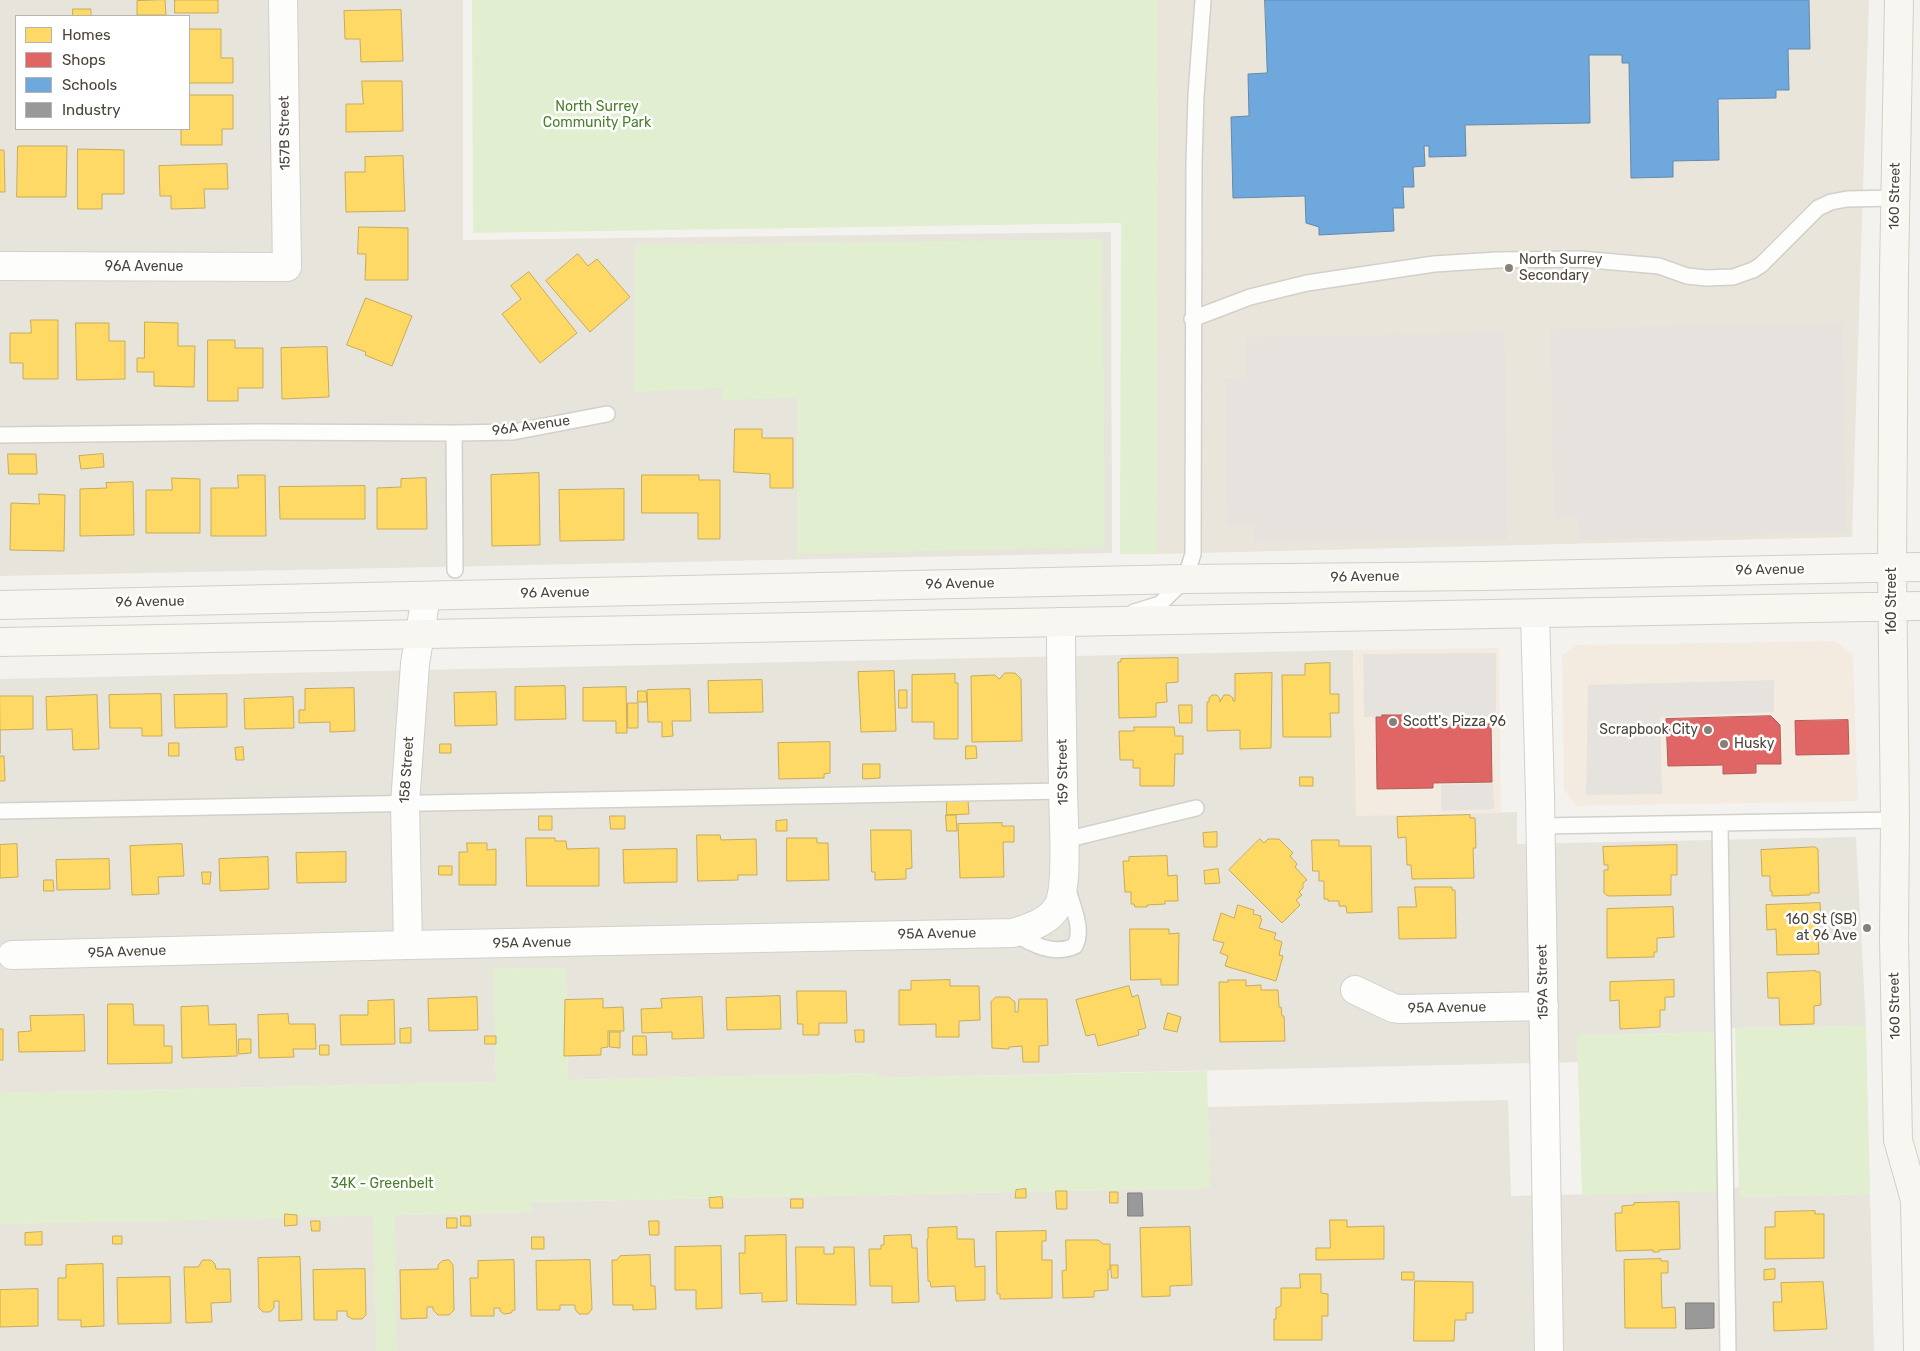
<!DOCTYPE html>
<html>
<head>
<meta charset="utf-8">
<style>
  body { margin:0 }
  #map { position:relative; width:1920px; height:1351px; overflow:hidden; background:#f4f2ee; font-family:Rubik,sans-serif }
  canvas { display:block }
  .legend { position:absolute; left:15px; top:15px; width:175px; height:115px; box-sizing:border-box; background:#fff; border:1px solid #b7b4b0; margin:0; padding:6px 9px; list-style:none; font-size:15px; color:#4b4439 }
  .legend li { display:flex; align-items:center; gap:10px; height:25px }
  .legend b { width:25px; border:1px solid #b7b4b0 }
</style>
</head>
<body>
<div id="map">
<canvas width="1920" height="1351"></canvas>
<ul class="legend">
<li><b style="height:14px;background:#ffd966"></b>Homes</li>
<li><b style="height:14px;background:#e06666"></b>Shops</li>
<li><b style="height:14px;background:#6fa8dc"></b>Schools</li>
<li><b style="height:14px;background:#999"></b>Industry</li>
</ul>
</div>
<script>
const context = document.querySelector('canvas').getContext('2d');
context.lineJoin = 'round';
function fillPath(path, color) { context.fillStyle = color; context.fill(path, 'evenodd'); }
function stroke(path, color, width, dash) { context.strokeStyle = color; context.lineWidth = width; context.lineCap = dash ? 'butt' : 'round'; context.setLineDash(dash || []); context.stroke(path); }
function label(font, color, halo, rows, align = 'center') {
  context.font = font + ' Rubik,sans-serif'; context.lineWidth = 5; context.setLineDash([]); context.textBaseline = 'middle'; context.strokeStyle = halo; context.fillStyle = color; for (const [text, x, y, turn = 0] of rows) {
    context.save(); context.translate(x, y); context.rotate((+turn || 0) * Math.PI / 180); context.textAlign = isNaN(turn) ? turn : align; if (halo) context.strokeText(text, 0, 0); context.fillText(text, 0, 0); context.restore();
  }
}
fillPath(new Path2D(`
  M0,0h463v240l648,-8 1,321 -1112,23zM16,16h173v113h-173z
  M1353,650l4,165 160,-3v32l339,-7 10,189 -131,2 -21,4 -137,4 1,26 -701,16v-5l-309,7 -2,-112 -72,1 2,113 -496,11v-414z
  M1508,1100l3,96 208,-5 20,-4v10l131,-3 4,157h-1874v-127l530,-12 1,-10 678,-14 -1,-81z`), '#e7e4dc');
fillPath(new Path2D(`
  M1835,641l18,14 5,146 -282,5 -12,-17 -2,-133 13,-11z
  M1499,648l2,165 -145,3 -3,-166z`), '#f3ebdf');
fillPath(new Path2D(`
  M1158,0h711l-17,537 -696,17z`), '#eae5da');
fillPath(new Path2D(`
  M472,0h686l-2,554h-36l1,-331 -648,10z
  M1102,239l3,308 -308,7v-156l-75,2v-12l-87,4v-147z
  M566,968l2,112 309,-7 1,5 329,-7 3,117 -679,14v10l-136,3 2,136h-21l-3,-135 -373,8v-131l496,-11 -3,-113z
  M1866,1026l4,168 -131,3 -4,-169z
  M1714,1032l5,159 -137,4 -5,-159z`), '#e1eecf');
fillPath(new Path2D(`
  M1842,322l5,211 -268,7 -1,-23 -24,1 -4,-189z
  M1505,333l2,207 -253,3v-17h-27l-2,-148 21,-1v-40z
  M1496,653v63l-132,1 -1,-63z
  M1774,680v32l-114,5 2,77 -76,1 2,-110z
  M1493,783l1,26 -53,2v-26z`), '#e6e3df');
const homes = new Path2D(`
  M165,0l1,15h-29v-14z
  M175,0h43v13h-43z
  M73,9h18v7h-18z
  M401,10l2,51 -42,1 -1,-23h-15l-1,-28z
  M189,29h32v29h12v25h-44z
  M362,81h40l1,50 -57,1v-28h17z
  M189,95h44v34h-11v16h-41v-16h8z
  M18,146h49l-1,51h-49z
  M78,149l46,1v44h-22v15h-24z
  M0,150h4l1,42h-5z
  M403,156l2,55 -59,1 -1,-40h20v-15z
  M227,164l1,25h-24l1,19 -34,1v-13h-11l-1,-30z
  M359,227l49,1v52h-43l1,-26h-8z
  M578,254l10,12 9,-7 33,38 -40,35 -44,-51z
  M529,272l48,61 -37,30 -38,-49 19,-15 -10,-13z
  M366,298l46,18 -20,50 -27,-11 1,-3 -19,-7z
  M31,320h27v59h-35v-16h-13v-30h21z
  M145,322l33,1v23h17l-1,41 -40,-1v-14h-17v-14h7z
  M76,323h33v18h16v38l-48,1z
  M208,340h27v8h28v40h-25v13h-30z
  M327,347l2,50 -47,2 -1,-51z
  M735,429h27v9h31v50h-23v-14l-36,-2z
  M8,454h28l1,20h-28z
  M103,454l1,13 -23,2 -2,-13z
  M539,473l1,72 -48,1 -1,-71z
  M238,475h27l1,61h-55v-48h27z
  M642,475h57v5h21v59h-22v-26h-56z
  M172,478l28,1v54h-54v-43h26z
  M426,478l1,51h-50v-41l24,-1v-8z
  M133,482l1,53 -54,1v-47l27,-1 -1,-5z
  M365,486v33h-85l-1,-32z
  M624,489v51l-64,1 -1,-51z
  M39,494l26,1 -1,56 -54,-1 1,-47 28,1z
  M1178,658v24l-12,1 1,19 -11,1v14l-37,1 -1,-56h3v-3z
  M1330,663v31h9v19h-9l1,24h-48l-1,-62h23v-11z
  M894,671l2,60 -35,1 -3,-60z
  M1005,673h10l6,6 1,62 -50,1 -1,-66 24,-1 4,4z
  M1272,673l-1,75 -31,1v-19l-33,1v-29h2v-4l3,-3h5l3,4v3l4,-7h5l4,3v3h2v-27z
  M955,674v9h3v56h-24v-17h-22v-47z
  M762,680l1,32 -54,1 -1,-32z
  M565,686l1,33 -51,1v-33z
  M626,687l1,46h-11v-12h-33v-33z
  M354,688l1,43 -25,1v-10l-31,1v-13h6v-21z
  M690,689l1,32h-19l1,15 -11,1v-15h-14l-1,-32z
  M899,690h8v18h-8z
  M638,691h8l1,11h-9z
  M496,692l1,33 -42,1 -1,-33z
  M161,694l1,42h-20v-8h-32l-1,-33z
  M227,694v33l-52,1 -1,-33z
  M97,695l2,54 -26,1 -1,-21 -25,1 -1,-33z
  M0,696h33v33l-33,1v23z
  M293,697l1,31 -49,1 -1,-30z
  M628,703h10v25h-10z
  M1179,705h13v18h-12z
  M1134,727h40l1,9h8v18h-8l-1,32h-34v-18h-7v-8h-13l-1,-29h15z
  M830,742v31l-6,1v4l-45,1 -1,-36z
  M169,743h10v13h-10z
  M440,744h11v9h-11z
  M966,746h10l1,12 -11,1z
  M243,747l1,13h-8l-1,-12z
  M0,756h4l1,25h-5z
  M863,764h17v14l-17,1z
  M1300,777h13v9h-13z
  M947,800h21l1,14 -22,1z
  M946,815h10l1,16h-10z
  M1470,815v3h5l1,30h-3l1,30 -62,1 -1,-14h-4l-1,-28 -8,1 -1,-21z
  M539,816h13v14h-13z
  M610,816h15v13h-14z
  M787,820v11h-11v-10z
  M1002,823v3h12v16h-11l1,35 -44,1 -2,-54z
  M871,830h40l1,38 -6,1v10l-31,1v-8h-3z
  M1217,832v15h-13l-1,-14z
  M697,835h23l1,5 35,-1 1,36h-19v5l-40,1z
  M526,838h29v3h11l1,8 32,-1v38h-72z
  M787,838h30v5h11l1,37 -42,1z
  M1260,839l4,4 4,-4h11l14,14 -3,3 7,8 -2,3 12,13 -4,3v5l-4,4 3,3 -6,5 4,5 -18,18 -53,-53z
  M1312,840h27v6h32l1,66 -25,1 -1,-7h-7v-5h-11v-2h-4v-18h-5v-10h-6z
  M467,843h20v7l9,-1v36h-37v-33h8z
  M17,844l1,33 -18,1v-33z
  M182,844l2,32 -26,1 1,17 -27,1 -2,-49z
  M1677,845v30h-6v20l-63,1 -4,-3v-23h4v-5h-4l-1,-18z
  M1815,847l3,2 1,44h-9v2l-38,1v-5h-2v-15h-8l-1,-26z
  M677,849v33l-53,1 -1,-33z
  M346,852v30l-49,1 -1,-30z
  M1167,856l1,20 9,-1 1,26h-13v3l-18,1v2h-12l-1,-3h-3v-12h-6l-2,-31h6v-4z
  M268,857l1,32 -49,2 -1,-32z
  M109,859l1,30 -53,1 -1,-30z
  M439,866h13v9h-13z
  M1218,869l2,14 -15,1 -1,-13z
  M202,872h9l-1,12h-7z
  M44,880h9l1,11h-10z
  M1415,887h37v3h3l1,48 -57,1 -1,-32h18z
  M1820,903l1,19h-4l2,32 -42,1 -1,-26 -9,1 -1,-25z
  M1238,905l16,5 -1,4 8,2 -1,2 2,1 -3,9 17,5 -2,6 8,3 -3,13 4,1 -7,25 -51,-15 3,-10 -8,-3 4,-10 -11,-3 8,-27 13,5z
  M1673,907l1,30 -17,1v14h-3v5l-47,1v-49z
  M1130,929h39v5l10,-1 -1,52h-17v-6l-30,1z
  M1816,971v1h4l1,33 -7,1v18l-34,1 -1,-27h-11l-1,-25z
  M950,980v6h29l1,34 -21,1v16h-23v-13l-37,1v-35h12v-9z
  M1228,980h18v6l15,-1v5h17l1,17h2l1,9h2l1,25 -65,1 -1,-60h9z
  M1674,980v17h-9v13h-5v17l-40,2 -1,-29 -9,1v-19z
  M1129,986l3,11 6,-2 8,33 -8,2 1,5 -41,11 -3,-12 -9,2 -10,-36z
  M797,991h49l1,32h-28v12h-16v-11h-5z
  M780,996l1,33 -54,1 -1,-32z
  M477,997l1,33 -49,1 -1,-32z
  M702,997l2,41 -32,1v-7l-30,1 -1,-24 21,-1 -1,-9z
  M996,997h13l6,5v10h3l1,-13h28l1,46 -9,1v16h-16l-1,-16 -13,1v2l-17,-1 -1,-46z
  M603,999v9l20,-1 1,24h-16v16l-7,1v7l-37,1 1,-56z
  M394,1000l1,44 -54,1 -1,-30h28v-14z
  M108,1004h25l1,21h30v21h8v17l-64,1z
  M208,1006l1,19 27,-1 1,32 -55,2 -1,-51z
  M1168,1013l13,4 -4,15 -13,-3z
  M288,1014l1,10h26l1,25h-23l1,8 -35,1 -1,-43z
  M84,1015l1,36 -66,1 -1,-20 13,-1 -1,-15z
  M411,1028v15h-11v-14z
  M0,1029h3v31h-3z
  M855,1030h9v12h-8z
  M610,1032h10v16l-10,-1z
  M485,1036h11v8h-11z
  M633,1036h13l1,19h-14z
  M239,1039h12v14l-12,1z
  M320,1045h9v10h-9z
  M1026,1189v9h-11l1,-8z
  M1056,1191h11v18h-10z
  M1110,1192h8v11h-8z
  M722,1197l1,11h-13l-1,-10z
  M791,1199h12v9h-12z
  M1679,1202l1,47 -21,1v2h-6v-2l-37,1 -1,-38h7v-7l12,-1v-2z
  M1815,1211v3h9v44l-59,1v-32h10v-15z
  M285,1214l12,1v10l-12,1z
  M461,1216h9l1,10h-10z
  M447,1218h10v10h-10z
  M1330,1220h17v7l37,-1v33l-68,1v-12h14z
  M311,1221h9v10h-8z
  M649,1221h10v14h-9z
  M957,1227v12h17l1,28 10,-1v34l-29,1 -1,-15 -24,1 -1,-6h-2l-1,-42h1v-11z
  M1190,1227l2,58 -22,1v10l-28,1 -2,-69z
  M1046,1231v10h-4v19h10v38l-52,1v-5h-3l-1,-62z
  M42,1232v13h-17v-12z
  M786,1235l1,66 -25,1v-9l-22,1 -1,-41h6v-17z
  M911,1235l1,13h5l2,54 -27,1v-17h-22l-1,-37h12v-4h3v-9z
  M113,1236h9v8h-9z
  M532,1237h12v12h-12z
  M1066,1240h32l5,4h7v25l-2,1v20l-14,1v6l-31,1 -1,-27 4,-1z
  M721,1246l1,62 -26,1v-19h-21v-43z
  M796,1247h28v7h10v-7h20l2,58 -59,-1z
  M650,1255l1,31h4l1,23 -23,1v-5h-20l-1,-45h5l3,-4z
  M300,1257l2,63 -23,1v-20h-5v7l-4,4h-7l-4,-4 -1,-50z
  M1661,1259v2h7v12h-7l1,35 13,-1 1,21h-51l-1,-68z
  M203,1260h8l4,4 1,5h14l1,33 -20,1 1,19 -26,1 -2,-56h14z
  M449,1260l4,5 1,45 -5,5h-11l-5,-5v-3h-6v11l-26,1 -1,-49 38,-1v-4l4,-4z
  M514,1260l1,50h-2l-2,3 -7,1 -4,-3v-3h-6v8h-23l-1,-38h8v-17z
  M590,1260l2,49 -4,5h-9l-4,-5v-4h-15v5h-23l-1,-49z
  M103,1264l1,62 -23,1v-7h-23v-42h8v-13z
  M1111,1265h7v13h-6z
  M365,1269l1,46 -4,4h-10l-5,-3v-5h-10v9h-23l-1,-50z
  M1775,1269v10l-11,1v-10z
  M1402,1272h12v8h-12z
  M1300,1274h21v19l7,1v22h-6v24h-48v-21h2v-11l5,-2v-18h19z
  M170,1277l1,46 -53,1 -1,-46z
  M1415,1281l58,1v31h-7v7h-11l-1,21h-40z
  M1823,1282l4,47 -53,2 -1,-29h9l-1,-19z
  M38,1289v37l-38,1v-37z`);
fillPath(homes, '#ffd966');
stroke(homes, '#c9ac58', 1);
const shops = new Path2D(`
  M1382,715h22l1,2h5v6h3l-1,-3 18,-1 -1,5h62l1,58 -59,1v5l-56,1 -1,-72h6z
  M1771,716l9,9 1,39h-25v9l-33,1v-9l-55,1 -2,-47z
  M1848,720l1,34 -53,1 -1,-34z`);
fillPath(shops, '#e06666');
stroke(shops, '#b35c58', 1);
const schools = new Path2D(`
  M1265,0h544l1,49h-22l1,41h-13v8l-58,1 1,61 -46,1v16l-42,1 -2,-115h-7v-8h-33l1,68 -125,2 1,31 -37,1v-11h-5l1,20 -12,1 1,20h-11l1,21h-11l1,23 -75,4v-8l-13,-4 -1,-27 -72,2 -2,-81 18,-1 -1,-42 19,-1z`);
fillPath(schools, '#6fa8dc');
stroke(schools, '#648aab', 1);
const industry = new Path2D(`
  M1128,1193h14l1,23h-15z
  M1686,1303h28v25l-28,1z`);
fillPath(industry, '#999');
stroke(industry, '#82807c', 1);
const service = new Path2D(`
  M1192,319l58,-22 57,-14 127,-19 63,-4 83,-1 79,7 28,10 19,2 27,-1 20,-7 8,-5 57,-57 13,-6 16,-3 48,-1
  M454,433l1,137
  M0,435l257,-3 197,1 59,-1 94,-18
  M1134,612l26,-8 25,-25 8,-25 1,-392 2,-66 7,-96
  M0,811l1063,-20
  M1720,823l8,528
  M1541,826l354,-6
  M1065,840l131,-32
  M1013,933c19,11 40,23 62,13 9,-17 -3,-41 -8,-59`);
const minor = new Path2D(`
  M0,266l287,1 -4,-267
  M1535,614l5,181 9,556
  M408,945l-3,-141 10,-140 11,-68
  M12,955l396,-10 605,-12c16,-5 36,-11 45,-27 11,-19 5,-92 5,-117 -1,-55 -2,-111 -2,-167
  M1355,990l38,18 6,1 145,-3`);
const secondary = new Path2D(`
  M1899,0l-5,272 -2,295 3,253 -1,119 4,201 17,60
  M0,605l1185,-26 298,-3 437,-9
  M0,642l1920,-36
  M1918,1183l-3,17 3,151`);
stroke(service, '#d2d0cb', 18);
stroke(minor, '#d2d0cb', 30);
stroke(secondary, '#d3cfc5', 30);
stroke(service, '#fdfdfc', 15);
stroke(minor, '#fdfdfc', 28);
stroke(secondary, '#f7f6f1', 28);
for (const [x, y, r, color] of [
  [1509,268,5,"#868178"],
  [1393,722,5,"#868178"],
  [1708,730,5,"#868178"],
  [1724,744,5,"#868178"],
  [1867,928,5,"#868178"]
]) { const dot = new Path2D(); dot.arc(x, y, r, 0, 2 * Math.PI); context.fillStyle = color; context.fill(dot); stroke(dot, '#fff', 2); }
label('14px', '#4a7f2a', '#fff', [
  ["North Surrey",597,107],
  ["Community Park",597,123],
  ["34K - Greenbelt",382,1184]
]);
label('14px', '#4b4439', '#fff', [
  ["157B Street",285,133,-91],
  ["160 Street",1895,196,-89],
  ["96A Avenue",144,267],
  ["96A Avenue",531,426,-8],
  ["96 Avenue",1770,570,-1],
  ["96 Avenue",1365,577,-1],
  ["96 Avenue",960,584,-1],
  ["96 Avenue",555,593,-1],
  ["160 Street",1892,601,-90],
  ["96 Avenue",150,602,-1],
  ["158 Street",407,770,-86],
  ["159 Street",1063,772,-91],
  ["95A Avenue",937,934,-1],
  ["95A Avenue",532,943,-1],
  ["95A Avenue",127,952,-2],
  ["159A Street",1543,982,-91],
  ["160 Street",1895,1006,-91],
  ["95A Avenue",1447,1008,-1]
]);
label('14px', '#4b4439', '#fff', [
  ["North Surrey",1519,260],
  ["Secondary",1519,276],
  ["Scott's Pizza 96",1403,722],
  ["Scrapbook City",1698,730,"right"],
  ["Husky",1734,744],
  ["160 St (SB)",1857,920,"right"],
  ["at 96 Ave",1857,936,"right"]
], 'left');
</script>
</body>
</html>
